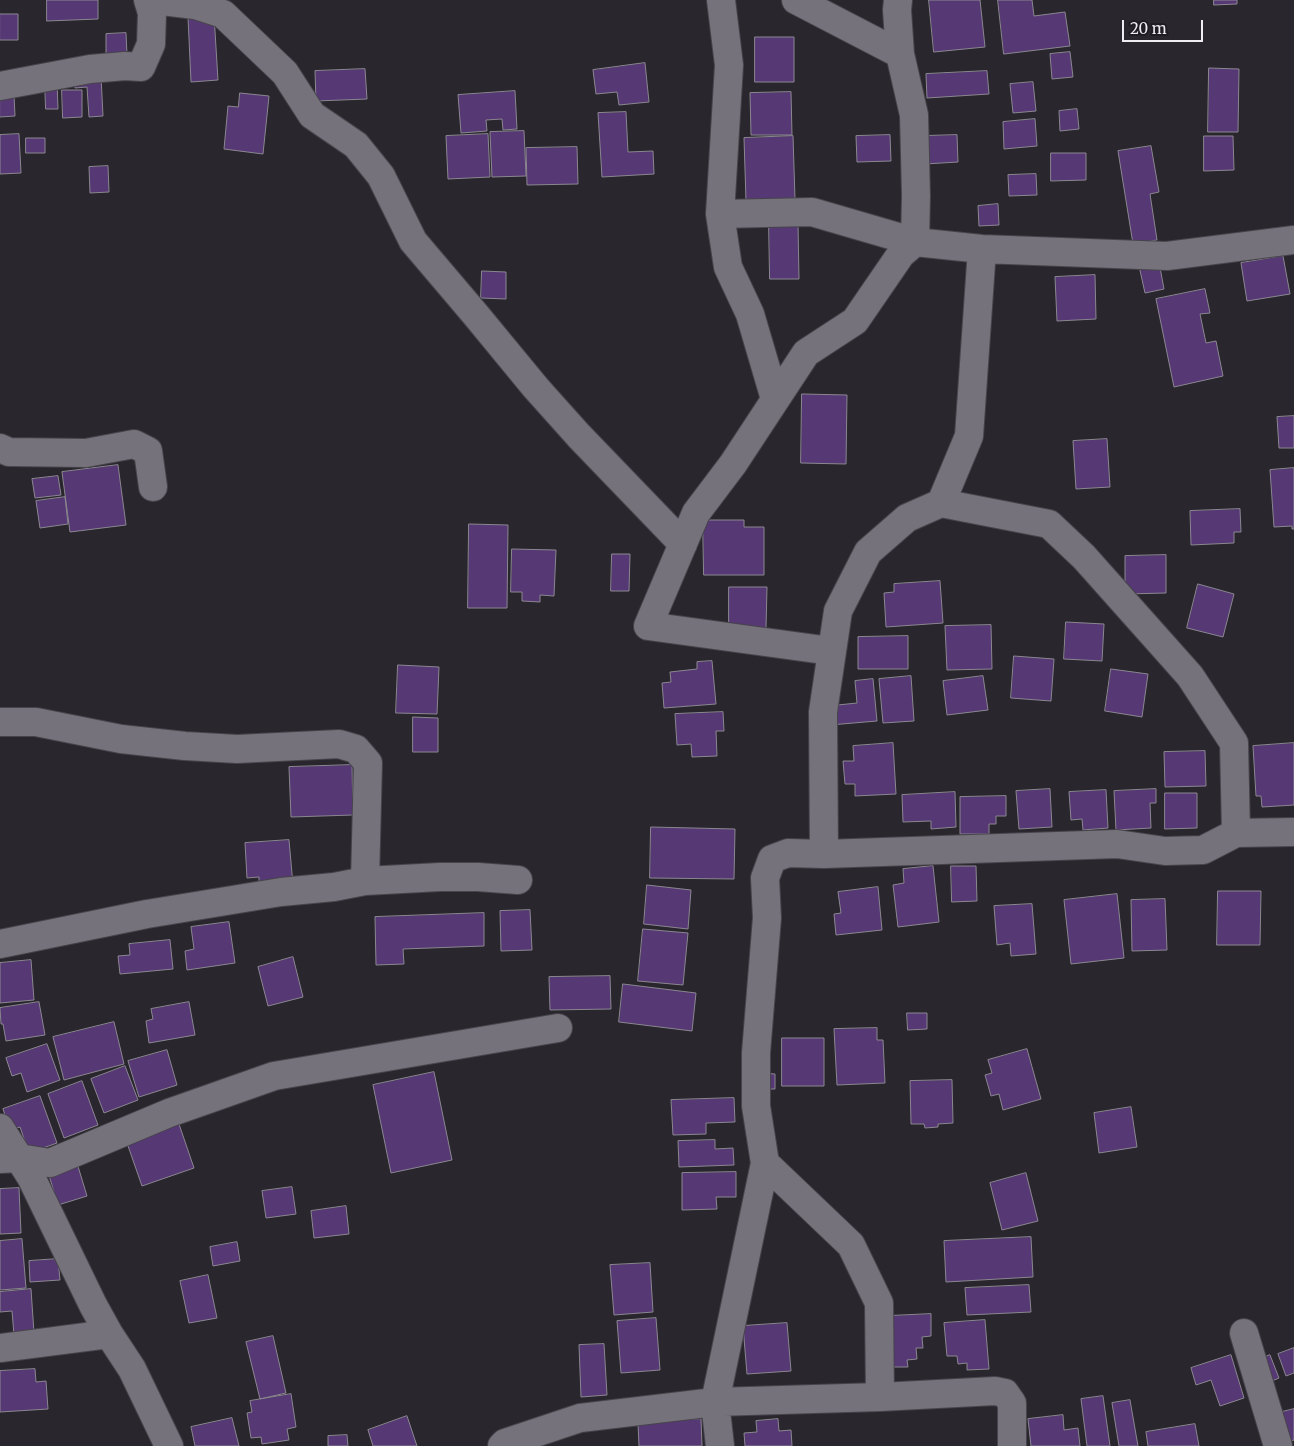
<!DOCTYPE html>
<html>
<head>
<meta charset="utf-8">
<style>
  body { margin:0 }
  #map { position:relative; width:1294px; height:1446px; overflow:hidden; background:#29262e; font-family:Merriweather,serif }
  canvas { display:block }
  .scale { position:absolute; left:1122px; top:20px; width:81px; height:22px; box-sizing:border-box; border:2px solid #efedf2; border-top:0; padding-left:6px; font-size:15px; line-height:18px; white-space:nowrap; color:#efedf2; -webkit-text-stroke:4px #201c24; paint-order:stroke }
</style>
</head>
<body>
<div id="map">
<canvas width="1294" height="1446"></canvas>
<div class="scale">20 m</div>
</div>
<script>
const context = document.querySelector('canvas').getContext('2d');
context.lineJoin = 'round';
function fillPath(path, color) { context.fillStyle = color; context.fill(path, 'evenodd'); }
function stroke(path, color, width, dash) { context.strokeStyle = color; context.lineWidth = width; context.lineCap = dash ? 'butt' : 'round'; context.setLineDash(dash || []); context.stroke(path); }
const building = new Path2D(`
  M47,0h51v19l-51,2z
  M929,0h51l5,47 -51,5z
  M998,0h34l2,16 31,-4 5,34 -66,8z
  M1214,0h23v4l-23,1z
  M0,14h18v26h-18z
  M214,15l4,65 -27,2 -3,-65z
  M126,33l1,22h-21v-21z
  M755,37h39v45h-39z
  M1070,52l3,25 -21,2 -2,-25z
  M645,63l4,39 -30,3 -2,-13 -21,2 -3,-24z
  M1209,68l30,1 -1,63h-30z
  M365,69l2,30 -51,2 -1,-30z
  M987,71l2,23 -62,4 -1,-24z
  M101,76l2,40 -14,1 -2,-30 -12,1 -1,-11z
  M45,82h12l1,27h-12z
  M1033,82l3,29 -23,2 -3,-29z
  M62,90h20v27l-19,1z
  M515,91l2,38 -14,1 -1,-11 -16,1 1,11 -26,2 -3,-38z
  M791,92l1,43h-41l-1,-42z
  M240,93l29,3 -6,58 -39,-5 4,-43 10,1z
  M0,95h14l1,21 -15,1z
  M1077,109l2,20 -19,2 -1,-20z
  M626,112l2,40 25,-1 1,23 -52,3 -4,-64z
  M1035,119l2,27 -33,3 -1,-27z
  M524,131l2,45 -34,1 -2,-45z
  M19,134l2,39 -21,1v-39z
  M488,134l2,43 -42,2 -2,-43z
  M890,135l1,26 -34,1 -1,-26z
  M957,135l1,27 -33,2 -1,-28z
  M793,136l2,63 -49,2 -2,-63z
  M1204,136h29l1,34 -30,1z
  M26,138h19v15h-19z
  M1151,146l8,46 -9,2 7,46 -24,4 -15,-93z
  M577,147l1,37 -51,1 -1,-37z
  M1051,153h35v27l-35,1z
  M108,166l1,26 -19,1 -1,-26z
  M1036,174l1,21 -28,1 -1,-21z
  M998,204l1,21 -20,1 -1,-20z
  M769,224h29l1,55h-29z
  M1283,256l7,38 -43,7 -6,-38z
  M1159,262l5,27 -19,4 -6,-27z
  M482,271l24,1v27l-25,-1z
  M1095,275l1,44 -39,2 -2,-44z
  M1205,289l5,24 -10,1 6,29 10,-2 7,35 -49,11 -18,-88z
  M802,394l45,1 -1,69 -45,-1z
  M1294,416v32h-15l-2,-31z
  M1107,439l3,48 -34,2 -3,-48z
  M118,465l8,60 -56,7 -8,-60z
  M1294,468v61h-2v-3l-18,1 -4,-57z
  M58,476l3,19 -26,3 -3,-19z
  M65,497l3,27 -28,4 -4,-27z
  M1240,509l1,23h-7v11l-43,2 -1,-34z
  M703,520h41v7h20v48h-60z
  M469,524l39,1 -1,83h-39z
  M512,549l44,1 -2,46 -14,-1v7l-18,-1v-9h-11z
  M612,554h18l-1,37h-18z
  M1166,555v38l-41,1v-38z
  M940,581l3,42 -57,4 -2,-34 10,-1v-8z
  M1198,584l36,10 -11,43 -36,-9z
  M729,587h38l-1,41h-37z
  M1066,622l38,2 -2,37 -38,-2z
  M991,625l1,44 -45,1 -2,-44z
  M908,636v33h-50v-32z
  M1014,656l40,3 -3,42 -40,-3z
  M712,661l4,43 -52,4 -2,-25 9,-1 -1,-10 27,-3v-7z
  M398,665l41,2 -2,47 -41,-1z
  M1111,669l37,5 -6,43 -37,-6z
  M911,676l3,45 -31,2 -4,-44z
  M983,676l5,34 -41,5 -4,-34z
  M873,679l4,42 -47,4 -2,-19 29,-3 -2,-22z
  M723,712l1,19h-8l1,25 -25,1 -1,-13 -14,1 -2,-31z
  M413,717l25,1v34h-25z
  M893,743l3,51 -41,2v-12h-10l-2,-23h11l-1,-15z
  M1294,743v62l-32,2 -1,-11h-5l-3,-50z
  M1205,751l1,35 -41,1 -1,-35z
  M352,765l1,50 -62,2 -2,-50z
  M1050,789l2,38 -33,2 -3,-38z
  M1156,789v14h-6l1,25 -35,2 -2,-39z
  M1106,790l2,38 -25,2 -1,-11 -11,1 -2,-28z
  M955,792l1,35 -25,2v-8l-28,1 -1,-27z
  M1165,793h32v35l-32,1z
  M1006,796v20h-10v8h-7v10h-29v-37z
  M651,827l84,2 -1,50 -84,-1z
  M289,840l4,45 -34,2v-10l-12,1 -2,-35z
  M933,866l6,56 -41,5 -5,-42 11,-2 -1,-14z
  M951,866h25l1,35 -25,1z
  M647,885l44,5 -3,39 -44,-5z
  M878,887l4,43 -46,5 -2,-21 7,-1 -3,-21z
  M1218,891h43l-1,54h-43z
  M1117,894l7,64 -53,6 -7,-64z
  M1165,899l2,51 -35,1 -1,-51z
  M1032,904l4,50 -25,2 -1,-13 -13,2 -3,-39z
  M530,910l2,40 -31,1 -1,-40z
  M484,913v33l-81,3 1,15 -28,1 -1,-48z
  M229,922l6,41 -48,7 -2,-19 9,-2 -3,-22z
  M643,929l45,4 -5,52 -45,-4z
  M170,940l3,29 -53,5 -2,-18 12,-1 -1,-11z
  M293,957l10,40 -35,9 -10,-39z
  M31,960l3,40 -34,3v-40z
  M610,976l1,33 -61,1 -1,-33z
  M623,984l73,9 -4,38 -73,-9z
  M39,1002l6,33 -39,6 -3,-17h-2l-1,-16z
  M189,1002l6,33 -46,8 -3,-22 7,-2 -2,-10z
  M907,1013h20v16l-19,1z
  M114,1022l10,42 -60,16 -11,-43z
  M877,1028v12h6l2,43 -48,2 -3,-56z
  M782,1038h42v48h-42z
  M47,1044l13,36 -33,12 -6,-19 -9,3 -6,-18z
  M1027,1049l14,50 -38,11 -4,-16 -8,2 -6,-21 7,-2 -4,-13z
  M167,1050l10,35 -38,12 -11,-36z
  M125,1066l13,34 -34,13 -13,-34z
  M434,1072l18,88 -61,13 -18,-88z
  M761,1073l14,1v15h-14z
  M952,1080l1,43 -15,1v3l-13,1 -1,-4h-13l-1,-43z
  M82,1081l16,44 -34,13 -16,-44z
  M40,1096l17,47 -28,10 -9,-26 -10,3 -7,-21z
  M734,1098l1,24 -29,1v11l-33,1 -2,-35z
  M1131,1107l6,40 -38,6 -5,-40z
  M179,1124l15,44 -52,18 -15,-43z
  M715,1140v9l18,-1 1,17 -55,2 -1,-26z
  M77,1163l10,33 -29,9 -10,-33z
  M736,1172v25h-20l1,12 -35,1v-37z
  M1026,1173l12,48 -36,9 -12,-47z
  M292,1187l4,27 -30,4 -4,-27z
  M19,1188l2,45 -21,1v-45z
  M346,1206l3,28 -35,4 -3,-27z
  M1031,1237l2,40 -87,5 -2,-41z
  M22,1239l4,49 -26,2v-49z
  M237,1242l3,19 -27,5 -3,-19z
  M58,1259l2,21 -30,2 -1,-21z
  M650,1263l3,49 -39,3 -4,-50z
  M208,1275l9,43 -28,5 -9,-42z
  M1029,1285l2,27 -64,3 -2,-27z
  M31,1289l3,44 -20,2 -2,-24 -12,1v-20z
  M931,1314v22l-9,1 1,11h-7l1,11 -10,1 1,7h-17l-2,-51z
  M656,1318l4,52 -39,3 -4,-52z
  M985,1320l4,49 -22,1v-7l-9,1 -1,-8h-10l-3,-33z
  M787,1323l4,48 -44,3 -4,-48z
  M273,1336l13,57 -26,6 -14,-57z
  M604,1344l3,51 -26,2 -2,-52z
  M1294,1348v25l-8,3 -8,-22z
  M1231,1355l13,43 -24,8 -9,-26 -15,5 -5,-17z
  M1270,1355l9,23 -14,6 -9,-23z
  M35,1369l1,13 10,-1 2,28 -48,3v-41z
  M291,1394l5,33 -9,2 2,11 -27,4 -1,-7 -10,1 -4,-25 5,-1 -2,-11z
  M1103,1396l7,50h-23l-6,-47z
  M1130,1400l8,46h-19l-7,-43z
  M1294,1409v31l-12,3 -8,-29z
  M1063,1415l1,15 14,-2 2,18h-49l-3,-27z
  M407,1416l10,30h-44l-5,-16z
  M232,1418l7,28h-44l-4,-19z
  M701,1419l1,27h-63l-1,-23z
  M778,1419l1,12 12,-1 1,16h-47l-1,-13 13,-1 -1,-11z
  M1195,1424l4,22h-51l-2,-14z
  M347,1435l1,11h-20v-10z`);
fillPath(building, '#563875');
stroke(building, '#8b8790', 1);
const street = new Path2D(`
  M154,0l41,5 28,9 62,59 27,42 44,30 25,31 32,65 62,73 61,74 43,48 104,108
  M721,0l8,65 -9,149 8,53 22,47 25,85
  M796,0l104,54 14,61 2,81 -1,46 -14,12 -46,67 -49,32 -73,111 -37,49 -48,113 183,25
  M898,0l-1,10 3,44
  M0,86l90,-17 35,-3 16,1 10,-23 1,-31 -4,-13
  M720,214l92,-2 103,30 67,7 185,7 127,-16
  M0,448l9,4 77,1 48,-9 14,7 5,36
  M941,503l28,-67 13,-187
  M0,722h36l85,17 64,7 52,3 102,-5 17,5 12,14 -3,118
  M1236,833l-2,-90 -44,-67 -106,-119 -35,-33 -108,-21 -34,15 -39,34 -30,59 -15,101 1,142 293,-10 48,7 38,-1 33,-17 58,-1
  M0,944l147,-30 134,-22 53,-5 31,-6 75,-4h38l40,3
  M0,1128l31,49 62,128 16,29 23,35 37,77
  M0,1159l19,-1 31,5 119,-50 105,-37 284,-48
  M765,1163l86,82 28,58 1,94
  M1244,1333l34,113
  M0,1348l109,-14
  M502,1446l3,-3 75,-25 135,-16 165,-5 115,-6 10,2 7,10v43
  M720,1446l-5,-44 50,-239 -9,-57v-53l11,-135 -2,-40 7,-19 16,-6 36,1`);
stroke(street, '#47444b', 30);
stroke(street, '#76727b', 28);
</script>
</body>
</html>
